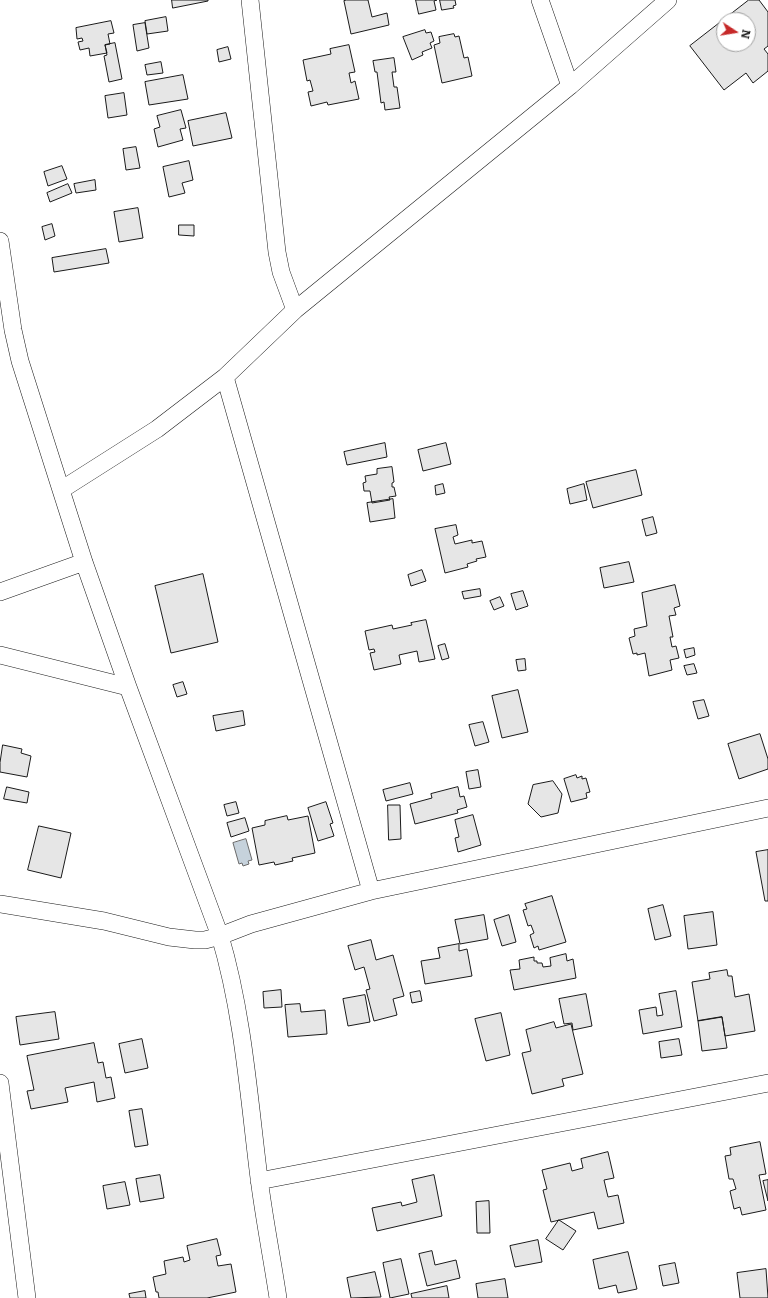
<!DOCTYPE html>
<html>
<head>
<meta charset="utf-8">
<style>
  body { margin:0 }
  #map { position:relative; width:768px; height:1298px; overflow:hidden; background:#fff; font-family:Literata,serif }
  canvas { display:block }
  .north { position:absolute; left:716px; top:12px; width:40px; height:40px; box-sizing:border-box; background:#fff; border:1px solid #a3a3a3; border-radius:50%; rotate:102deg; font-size:11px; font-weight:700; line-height:16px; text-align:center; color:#1a1a1a }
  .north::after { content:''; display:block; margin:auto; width:14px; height:18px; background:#c62828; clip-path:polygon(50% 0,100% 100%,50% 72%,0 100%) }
</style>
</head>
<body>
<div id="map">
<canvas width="768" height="1298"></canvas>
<div class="north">N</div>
</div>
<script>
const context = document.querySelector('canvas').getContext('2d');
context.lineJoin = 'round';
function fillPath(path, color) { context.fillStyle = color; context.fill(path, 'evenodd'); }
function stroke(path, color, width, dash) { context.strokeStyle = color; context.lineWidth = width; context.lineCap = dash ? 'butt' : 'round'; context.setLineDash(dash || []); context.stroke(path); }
const water = new Path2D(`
  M246,839l6,21 -4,1 1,3 -6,2 -1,-3 -3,1 -6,-21z`);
fillPath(water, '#c6d2dc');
stroke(water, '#6a6a6a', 1);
const building = new Path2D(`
  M172,0h36v1l-35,7z
  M347,0h21l4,17 15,-4 2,12 -38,9 -7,-33z
  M416,0h21l-3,1 2,9 -17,4z
  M440,0h15l1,5 -3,1 1,2 -12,2z
  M749,0h10l9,12v34l-4,3 4,5v17l-15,12 -7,-10 -22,17 -34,-44zM724,20h24v24h-24z
  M166,17l2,14 -21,3 -2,-13z
  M111,21l3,12 -6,1 2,10 -5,1 2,8 -17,3 -1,-8 -9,2 -2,-8 5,-1 -1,-3 -5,1 -1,-11z
  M145,23l4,25 -12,3 -4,-26z
  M425,30l1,3 5,-1 3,9 -4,2 2,5 -10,4 1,3 -11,5 -9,-23z
  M454,34l1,3 4,-1 5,22 4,-1 4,19 -30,7 -8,-38 6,-2 -1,-6z
  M115,43l7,36 -13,3 -5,-26 3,-1 -2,-10z
  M349,45l6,27 -6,1 2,10 4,-2 4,18 -31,6 -1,-3 -16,4 -3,-14 5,-1 -3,-11 -3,1 -4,-21 28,-6 -1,-5z
  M228,47l3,12 -12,3 -2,-12z
  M394,58l2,14h-4l2,15h3l3,21 -15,2 -1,-8 -3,1 -4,-31h-2l-2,-11z
  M161,62l2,11 -16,2 -2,-10z
  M183,75l5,24 -39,6 -4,-23z
  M124,93l3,22 -19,3 -3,-22z
  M181,110l5,18 -6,1 3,11 -25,7 -4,-18 6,-2 -3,-11z
  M226,113l6,25 -39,8 -5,-25z
  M136,147l4,21 -14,2 -3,-21z
  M189,161l4,19 -11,3 3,10 -16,4 -6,-30z
  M62,166l5,13 -19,7 -4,-14z
  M95,180l1,10 -20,3 -2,-9z
  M68,184l4,9 -22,9 -3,-9z
  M138,208l5,30 -24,4 -5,-30z
  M52,224l3,12 -10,4 -3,-13z
  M179,225h15v11l-15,-1z
  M106,249l3,14 -55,9 -2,-14z
  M385,443l2,14 -40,8 -3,-13z
  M446,443l5,21 -28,7 -5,-21z
  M392,467l2,15 -2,1v4h2l2,9 -7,1 1,3 -18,3 -2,-12h-6l-1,-8 3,-1 -1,-6 12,-2v-5z
  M636,470l6,25 -49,13 -7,-26z
  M443,484l2,9 -9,2 -1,-9z
  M584,484l3,16 -17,4 -3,-15z
  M393,499l2,19 -25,4 -3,-19z
  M653,517l4,16 -11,3 -4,-16z
  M456,525l2,10 -5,2 2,7 17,-4v3l10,-2 4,16 -10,2 1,2 -10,3 1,3 -23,6 -10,-44z
  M629,562l5,20 -30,6 -4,-20z
  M422,570l4,11 -15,5 -3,-11z
  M203,574l15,68 -47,11 -16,-67z
  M675,585l5,21 -6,2 2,7 -7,1 4,21h-3l2,10 4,-1 3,12 -9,2 2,10 -23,6 -4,-23 -8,2v-2l-4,1 -4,-16 6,-2 -1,-7 13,-3 -5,-33z
  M480,589l1,7 -17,3 -2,-7z
  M523,591l5,15 -12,4 -5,-16z
  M500,597l4,9 -10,4 -4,-9z
  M426,620l9,39 -16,3 -2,-11 -18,4 2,9 -27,6 -4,-17 5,-1 -1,-3 -5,1 -4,-19 27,-6 1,4 19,-4 -1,-2z
  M445,644l4,14 -7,2 -4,-14z
  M694,648l1,7 -9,3 -2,-8z
  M525,659l1,11 -8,1 -2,-11z
  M694,664l3,9 -10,2 -3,-9z
  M183,682l4,12 -10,3 -4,-12z
  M518,690l10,42 -26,6 -10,-42z
  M704,700l5,16 -11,3 -5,-17z
  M243,711l2,14 -29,6 -3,-15z
  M483,722l6,20 -14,4 -6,-21z
  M760,734l8,25v10l-29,10 -11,-35z
  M3,745l19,4 -1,4 10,3 -4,21 -27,-5v-9z
  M478,770l3,17 -12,2 -3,-17z
  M576,775l1,3 5,-2v3l4,-1 4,14 -4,1 1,5 -16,4 -7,-23z
  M553,781l9,13 -4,19 -17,4 -13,-13 5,-19z
  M410,783l3,11 -27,7 -3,-11z
  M7,787l22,5 -2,11 -23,-4z
  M458,787l2,10 4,-1 3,11 -10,3 1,3 -43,11 -5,-20 22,-6 -1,-4z
  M236,802l3,11 -12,3 -3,-11z
  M326,802l7,21 -3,1 4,12 -16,5 -10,-33z
  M388,805h12l1,34 -12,1z
  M473,815l8,30 -23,7 -3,-14 4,-1 -4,-17z
  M287,816l1,4 20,-4 7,37 -23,5 1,3 -18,4 -1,-3 -15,3 -7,-37 13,-3v-4z
  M245,818l4,13 -18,6 -4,-14z
  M39,826l32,7 -10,45 -33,-8z
  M768,850v51h-3l-9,-49z
  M552,896l14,46 -27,8 -1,-4 -4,2 -4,-13 4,-2 -3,-8 -3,1 -5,-16 4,-1 -2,-5z
  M663,905l8,31 -16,4 -7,-31z
  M713,912l4,33 -29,4 -4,-33z
  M484,915l4,24 -28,5 -5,-24z
  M509,915l7,27 -14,4 -8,-26z
  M371,940l5,20 17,-5 11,41 -11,3 4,16 -23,6 -8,-31 4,-1 -6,-22 -9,3 -7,-24z
  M459,944v7l8,-2 5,27 -47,8 -4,-23 19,-3 -2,-10z
  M566,954l1,7 6,-2 3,19 -62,12 -4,-20 10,-1 -1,-9 15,-3v4h3v2h5l1,4 8,-1 -1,-8z
  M727,970l1,6h4l3,21 14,-3 6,37 -30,5 -3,-19 -24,4 -6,-39 18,-3 -1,-6z
  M281,990l1,17 -18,1 -1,-16z
  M420,991l2,10 -10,2 -2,-10z
  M676,991l6,36 -39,7 -4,-24 17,-3 1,9 6,-1 -4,-21z
  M586,994l6,32 -19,4 -1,-7 -8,1 -5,-25z
  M365,995l5,27 -22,4 -5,-27z
  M300,1004l1,8 24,-2 2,24 -39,3 -3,-32z
  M55,1012l4,27 -39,6 -4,-28z
  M501,1013l9,42 -24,6 -11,-42z
  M722,1017l5,31 -25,3 -4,-30z
  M554,1022l2,6 15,-4 12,50 -21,5 2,7 -32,8 -10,-41 9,-2 -5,-21z
  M142,1039l6,29 -23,5 -6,-29z
  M679,1039l3,16 -21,3 -2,-16z
  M94,1043l4,20 5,-1 3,16 5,-1 4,21 -18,4 -3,-20 -29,6 3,14 -37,7 -4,-18 7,-1 -7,-34z
  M142,1109l6,36 -13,2 -6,-36z
  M760,1142l6,32 -7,1 7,35 -24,5 -2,-8 -6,2 -4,-18 6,-2 -3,-10h-4l-4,-23 6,-1 -1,-7z
  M608,1152l6,26 -10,2 4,17 10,-2 6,28 -26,6 -4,-17 -43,10 -8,-32 4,-1 -5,-19 28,-7 2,8 11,-3 -2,-9z
  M160,1175l4,23 -24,4 -4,-23z
  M434,1175l8,41 -65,15 -5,-23 29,-6 1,4 15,-4 -5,-22z
  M768,1180v21l-5,-20z
  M125,1182l5,23 -23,4 -4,-23z
  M489,1201l1,32h-13l-1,-31z
  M559,1220l17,11 -13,19 -17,-11z
  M217,1239l4,16 -5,1 2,10 13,-2 5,28 -29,6h-48l-1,-6h-2l-3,-15 13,-3 -2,-13 19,-4 1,5 6,-2 -3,-14z
  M538,1240l4,22 -27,5 -5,-21z
  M432,1251l3,14 21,-5 4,18 -33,8 -8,-32z
  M628,1252l9,37 -19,4 -2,-8 -17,4 -6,-29z
  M401,1259l8,35 -19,4 -7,-35z
  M675,1263l4,20 -16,3 -4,-20z
  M766,1269l2,29h-28l-3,-25z
  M375,1272l6,25 -30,1 -4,-20z
  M505,1279l3,19h-30l-2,-14z
  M447,1286l2,12h-37l-1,-4z
  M145,1291l1,7h-16l-1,-4z`);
fillPath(building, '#e6e6e6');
stroke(building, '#1a1a1a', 1);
const street = new Path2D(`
  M250,0l27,252 4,20 14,38
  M540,0l30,86
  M0,241l13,89 7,31 41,129 23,72 44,125 92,249c23,77 29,162 39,242 5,40 13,80 19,120
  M225,377l146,514
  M61,490l96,-61 68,-52 70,-67 275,-224 98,-86
  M0,592l84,-30
  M0,655l128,32
  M0,904l104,17 65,16 26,3h10l15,-4 31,-12 120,-33 397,-83
  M0,1083l27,215
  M259,1181l509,-98`);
stroke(street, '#1a1a1a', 18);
stroke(street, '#fff', 17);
</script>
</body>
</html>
